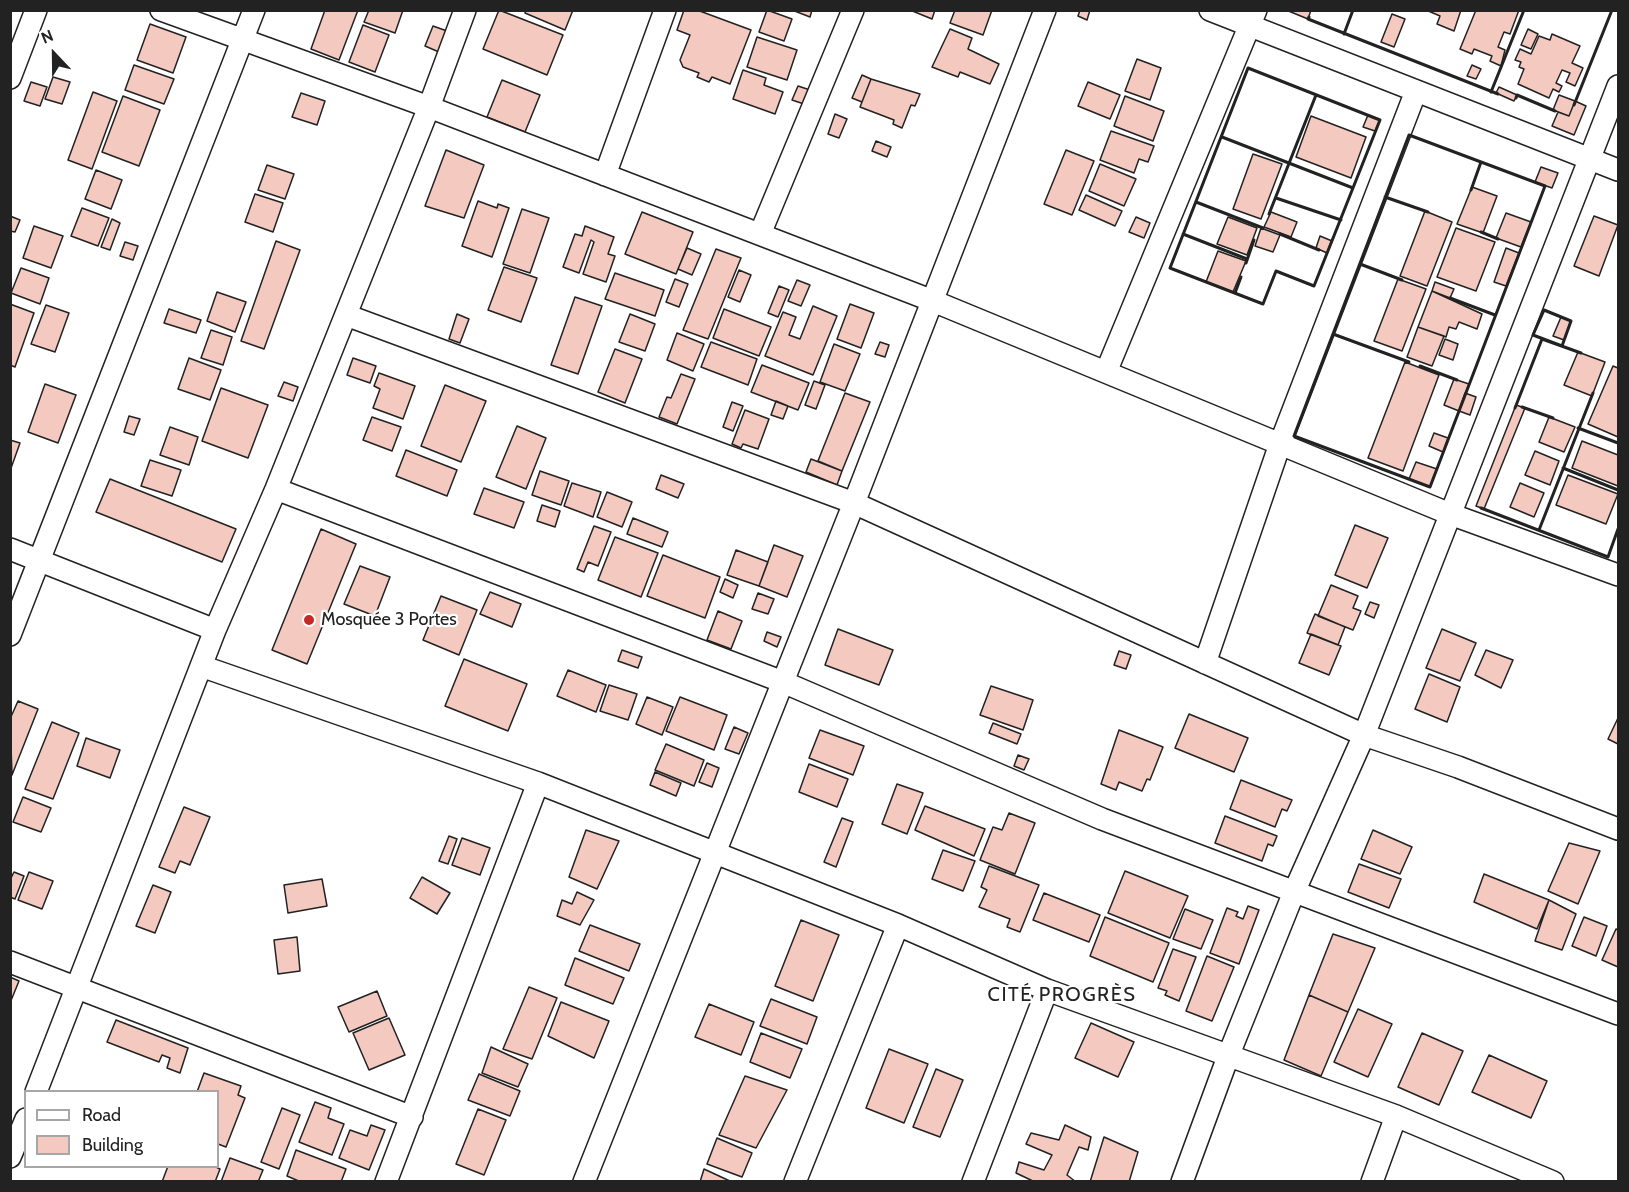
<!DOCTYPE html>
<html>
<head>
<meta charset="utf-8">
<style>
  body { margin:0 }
  #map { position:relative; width:1629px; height:1192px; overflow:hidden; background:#fff; font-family:Cabin,sans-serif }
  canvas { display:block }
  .frame { position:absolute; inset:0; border:12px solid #222; pointer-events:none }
  .legend { position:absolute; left:24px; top:1090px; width:195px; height:78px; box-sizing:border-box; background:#fff; border:2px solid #a7a7a7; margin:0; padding:8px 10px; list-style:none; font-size:18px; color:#222 }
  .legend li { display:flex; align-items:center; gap:12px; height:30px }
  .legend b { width:30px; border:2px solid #a7a7a7 }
  .north { position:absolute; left:24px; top:24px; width:60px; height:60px; -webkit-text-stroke:4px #fff; paint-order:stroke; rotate:338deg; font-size:16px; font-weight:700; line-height:24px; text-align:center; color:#222 }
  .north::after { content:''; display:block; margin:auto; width:21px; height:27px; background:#222; clip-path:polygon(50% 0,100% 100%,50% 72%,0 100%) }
</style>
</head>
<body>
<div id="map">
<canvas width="1629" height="1192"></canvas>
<div class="frame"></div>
<ul class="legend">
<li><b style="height:8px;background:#fff"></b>Road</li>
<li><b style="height:16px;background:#f3c9c0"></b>Building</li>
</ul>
<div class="north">N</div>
</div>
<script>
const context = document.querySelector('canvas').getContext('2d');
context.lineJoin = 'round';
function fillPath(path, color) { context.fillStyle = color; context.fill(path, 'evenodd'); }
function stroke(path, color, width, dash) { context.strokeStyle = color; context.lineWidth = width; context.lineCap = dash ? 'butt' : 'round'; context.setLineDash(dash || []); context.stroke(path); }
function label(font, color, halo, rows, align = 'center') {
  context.font = font + ' Cabin,sans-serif'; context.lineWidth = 4.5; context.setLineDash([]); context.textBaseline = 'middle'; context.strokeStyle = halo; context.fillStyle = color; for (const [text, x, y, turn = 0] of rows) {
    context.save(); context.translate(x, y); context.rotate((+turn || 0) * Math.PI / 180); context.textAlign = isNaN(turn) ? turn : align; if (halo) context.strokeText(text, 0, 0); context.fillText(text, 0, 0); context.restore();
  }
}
const building = new Path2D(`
  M325,10h33l-19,50 -28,-11z
  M369,10h34l-8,23 -31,-11z
  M499,10l64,25 -16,40 -64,-26z
  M526,10h47l-8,20 -40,-17z
  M684,10h13l54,20 -21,54 -18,-7 -3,5 -12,-5 2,-4 -16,-6 -3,-7 10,-25 -13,-5z
  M767,10l25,9 -8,22 -25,-9z
  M792,10h20l-2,7z
  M910,10h25l-3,9z
  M955,10h37l-9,25 -33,-12z
  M1080,10h10l-3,10 -9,-4z
  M1286,10h25l-3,9z
  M1426,10h35l-7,21 -17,-7 3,-8z
  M1476,10h43l-9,24 -6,-2 -6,15 7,3 -4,16 -11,-5 2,-5 -18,-7 -2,5 -12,-5z
  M1392,14l13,5 -11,28 -13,-5z
  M150,24l36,13 -13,36 -36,-13z
  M363,25l26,10 -14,37 -26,-10z
  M433,26l14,5 -8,21 -14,-6z
  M950,29l22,9 -4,11 31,15 -9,20 -30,-12 -2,5 -26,-10z
  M1528,29l10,5 -7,15 -10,-4z
  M1552,34l28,12 -8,17 11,5 -8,18 -9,-4 4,-9 -8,-3 -6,13 6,3 -3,6 -6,-3 -4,9 -31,-14 6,-15 -5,-2 2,-5 -6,-2 5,-11 11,5 8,-18 11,4z
  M757,37l40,13 -10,30 -40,-13z
  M1137,59l24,9 -11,32 -25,-9z
  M134,65l40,14 -10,25 -39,-14z
  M1472,65l9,4 -5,10 -9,-3z
  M743,70l23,8 -2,7 19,7 -8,22 -42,-15z
  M862,75l9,4 -9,23 -10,-4z
  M53,77l17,5 -8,22 -17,-5z
  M871,79l49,15 -5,12 -4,-1 -9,23 -9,-4 1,-4 -34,-13z
  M502,80l38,15 -15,37 -38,-15z
  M31,82l16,5 -7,19 -16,-5z
  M1088,82l32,13 -10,24 -32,-13z
  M798,86l12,4 -6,14 -12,-4z
  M1499,87l18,8 -3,6 -18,-8z
  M93,92l24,9 -25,68 -24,-9z
  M301,93l24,8 -8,24 -25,-8z
  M1559,95l16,6 -6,15 -16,-6z
  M123,96l37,14 -21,56 -37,-14z
  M1125,96l39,15 -11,30 -39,-15z
  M1575,101l11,5 -12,29 -22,-9 6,-14 11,4z
  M835,114l12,5 -8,19 -11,-4z
  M1368,115l12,5 -5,11 -12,-4z
  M1311,116l55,21 -15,41 -55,-21z
  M1111,131l43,15 -6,16 -9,-3 -5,14 -34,-13z
  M876,141l15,6 -4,10 -15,-6z
  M446,150l38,15 -20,53 -39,-12z
  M1066,150l28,11 -22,54 -28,-11z
  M1253,154l29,10 -21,55 -28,-10z
  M1100,164l36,15 -12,27 -35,-15z
  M267,165l27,9 -9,25 -27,-9z
  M1541,167l17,6 -6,15 -17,-6z
  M96,170l26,10 -11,29 -26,-10z
  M1472,187l25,9 -14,37 -26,-9z
  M255,194l28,9 -10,29 -28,-10z
  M1086,195l36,16 -7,15 -36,-16z
  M478,201l19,7 1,-4 11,4 -17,49 -30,-11z
  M82,208l27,10 -11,28 -27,-10z
  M522,209l27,9 -19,55 -27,-9z
  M1425,211l27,11 -25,64 -27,-10z
  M642,212l51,20 -17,42 -51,-20z
  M1271,212l26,10 -6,15 -27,-10z
  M1506,213l25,9 -10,25 -25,-9z
  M10,216l10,4 -5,12 -5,-1z
  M1594,216l24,9 -19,51 -25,-10z
  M1136,217l14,6 -6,15 -15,-6z
  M1228,217l29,11 -10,27 -30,-11z
  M112,219l8,4 -10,27 -9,-3z
  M34,226l29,10 -12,32 -28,-10z
  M585,226l29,11 -6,17 7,2 -9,26 -23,-8 11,-32 -3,-2 -12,33 -16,-6 12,-33 7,2z
  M1261,228l19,7 -7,17 -18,-6z
  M1456,228l39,14 -19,49 -39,-14z
  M1320,236l12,5 -5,12 -11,-5z
  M276,241l24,9 -36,99 -23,-8z
  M125,242l13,4 -5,14 -13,-4z
  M687,248l14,6 -9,21 -14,-6z
  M1506,248l13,5 -13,33 -12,-4z
  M716,249l25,9 -33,81 -25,-9z
  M1218,251l28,10 -13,31 -27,-10z
  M504,267l33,11 -16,44 -33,-12z
  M21,268l28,10 -9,26 -29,-11z
  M739,270l12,5 -11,27 -12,-5z
  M615,273l49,17 -9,26 -50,-17z
  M675,279l13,5 -9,23 -13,-5z
  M1398,279l28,10 -24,62 -28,-10z
  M797,280l13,5 -9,21 -13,-5z
  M1435,282l19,7 -4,9 -18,-7z
  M779,286l10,4 -11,27 -10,-4z
  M1432,291l50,23 -5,15 -18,-7 -3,7 -7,-2 -3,10 -28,-10z
  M217,292l29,10 -11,30 -28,-11z
  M575,297l27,9 -24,68 -27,-9z
  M10,304l24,9 -19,54 -5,-2z
  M850,304l24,9 -13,35 -24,-9z
  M46,305l23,8 -14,39 -24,-8z
  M813,306l24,10 -24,59 -48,-19 18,-44 13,5 -7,18 11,4z
  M169,309l32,11 -5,13 -32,-10z
  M724,309l47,18 -12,29 -46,-18z
  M457,314l12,5 -9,24 -11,-4z
  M630,314l25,10 -10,27 -26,-9z
  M1561,317l10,4 -7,19 -11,-4z
  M1418,327l26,9 -12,30 -25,-9z
  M211,330l21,7 -9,28 -22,-7z
  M677,333l27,11 -11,27 -26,-11z
  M1445,339l13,5 -5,16 -14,-5z
  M711,342l46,17 -9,26 -47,-18z
  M880,342l9,3 -4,12 -10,-3z
  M834,344l26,10 -15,37 -25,-9z
  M615,349l27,10 -17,44 -27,-11z
  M1578,352l27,10 -13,34 -28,-11z
  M189,358l32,12 -11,30 -32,-11z
  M353,358l23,8 -6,17 -23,-8z
  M1405,362l34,13 -36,96 -35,-13z
  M762,365l47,18 -11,27 -47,-18z
  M1613,366l5,2v69l-30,-13z
  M379,373l36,13 -12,33 -30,-11 7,-19 -6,-3z
  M681,374l14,5 -18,45 -18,-7 8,-20 4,1z
  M1454,379l15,5 -10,27 -15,-6z
  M814,381l11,4 -9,24 -11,-4z
  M284,382l14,5 -5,14 -15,-5z
  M45,384l31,11 -18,48 -30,-11z
  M445,385l41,16 -25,61 -40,-16z
  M221,388l47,17 -20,53 -46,-17z
  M845,393l25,9 -28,69 -24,-10z
  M1465,393l11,4 -6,18 -11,-4z
  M776,401l12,5 -5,13 -12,-4z
  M732,402l11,4 -10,25 -10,-4z
  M1516,405l9,3 -41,101 -8,-3z
  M745,410l24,9 -11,30 -15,-5 -2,4 -9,-4z
  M129,416l11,3 -6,16 -10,-3z
  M372,417l29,10 -9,24 -29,-11z
  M1549,417l26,10 -11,25 -25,-10z
  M517,426l29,12 -20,51 -30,-12z
  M170,427l28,10 -9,28 -29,-10z
  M1434,433l14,5 -5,14 -14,-6z
  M10,440l10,3 -10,28z
  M1582,441l36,14v31l-46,-18z
  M406,450l51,20 -10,26 -51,-20z
  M1535,451l24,10 -9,24 -25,-10z
  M811,459l31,12 -5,14 -31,-13z
  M150,460l31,10 -9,26 -31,-10z
  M1416,462l21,7 -7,18 -21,-8z
  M540,471l29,10 -8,24 -29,-10z
  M661,475l23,9 -6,14 -22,-9z
  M1568,475l50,19 -12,30 -50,-19z
  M110,479l126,50 -14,33 -126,-50z
  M572,483l29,9 -8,25 -29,-11z
  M1520,483l24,10 -10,24 -24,-10z
  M484,488l40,14 -10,26 -40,-14z
  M607,492l25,10 -10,25 -25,-10z
  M542,505l18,6 -5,16 -18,-6z
  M633,518l35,14 -6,15 -35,-13z
  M1355,525l33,13 -21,50 -32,-13z
  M594,526l17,6 -13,34 -10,-4 -4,10 -7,-3z
  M321,529l35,15 -49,120 -35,-14z
  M615,537l43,16 -17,44 -43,-17z
  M774,545l29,11 -16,41 -28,-11z
  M736,550l32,12 -9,24 -32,-11z
  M663,555l57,22 -15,41 -58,-22z
  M360,566l30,11 -15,39 -31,-12z
  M725,579l13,6 -5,13 -13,-6z
  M1331,585l27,11 -5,12 8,3 -8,19 -35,-14z
  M490,592l31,12 -9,23 -32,-13z
  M758,593l16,6 -6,15 -16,-5z
  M441,596l36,14 -18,45 -36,-15z
  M1370,602l9,3 -5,13 -9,-4z
  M718,611l24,10 -11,28 -24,-9z
  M1315,614l30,13 -7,18 -31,-12z
  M838,629l55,21 -14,35 -54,-20z
  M1442,629l34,14 -16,38 -34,-13z
  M767,632l14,5 -4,10 -13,-6z
  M1311,634l30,12 -12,29 -30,-12z
  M622,650l20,7 -4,11 -20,-7z
  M1486,650l27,10 -12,28 -26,-13z
  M1119,651l12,4 -5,14 -12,-4z
  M464,659l63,25 -19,47 -63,-25z
  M568,670l38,15 -10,27 -39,-16z
  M1429,674l31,13 -13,35 -32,-13z
  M609,685l28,9 -9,26 -28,-9z
  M991,686l42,14 -10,30 -43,-15z
  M647,697l26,10 -11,28 -26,-11z
  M680,697l47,18 -13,35 -48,-19z
  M18,701l20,8 -26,66 -2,-56z
  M1189,714l59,24 -14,34 -59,-24z
  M1618,718v26l-10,-5z
  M52,722l27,11 -26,66 -28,-10z
  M993,723l28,11 -4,10 -28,-11z
  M734,727l14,6 -9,21 -14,-5z
  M820,730l44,16 -11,29 -44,-17z
  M1119,730l44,17 -13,33 -3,-1 -5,12 -23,-9 -3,8 -15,-6z
  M86,738l34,12 -10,28 -33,-12z
  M666,744l38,16 -10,26 -39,-16z
  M1018,755l11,4 -5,11 -10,-4z
  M707,763l12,5 -7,19 -13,-5z
  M809,764l39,15 -11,28 -38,-15z
  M655,772l26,11 -5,13 -26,-11z
  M1241,780l51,20 -5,11 -5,-2 -7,18 -45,-18z
  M897,784l26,9 -16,41 -25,-10z
  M23,797l28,11 -10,24 -28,-10z
  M925,806l60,23 -11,27 -59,-26z
  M184,807l26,10 -20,48 -10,-4 -5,12 -16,-6z
  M1009,813l26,10 -20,51 -35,-14 13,-33 9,3z
  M1225,816l52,20 -4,10 -5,-2 -6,17 -47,-18z
  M842,818l11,4 -17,45 -12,-5z
  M586,830l33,11 -22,48 -28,-12z
  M1373,830l39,17 -12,27 -39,-15z
  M449,836l8,3 -9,25 -9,-3z
  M462,838l28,10 -10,27 -28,-10z
  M1569,843l31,8 -22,53 -30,-13z
  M943,850l32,11 -12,30 -31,-12z
  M1359,864l42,15 -12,29 -41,-16z
  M989,866l50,19 -19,47 -13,-5 3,-8 -31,-12 8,-17 -6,-3z
  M1125,871l63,25 -18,42 -62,-25z
  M14,872l10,4 -9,23 -5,-2v-17z
  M29,872l24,9 -11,28 -24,-9z
  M1484,874l65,26 -12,29 -63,-27z
  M422,877l28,16 -13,21 -27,-16z
  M322,879l5,27 -39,7 -4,-28z
  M153,885l18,7 -16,41 -19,-7z
  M577,892l17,8 -14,25 -23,-9 5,-16 10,4z
  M1044,893l56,22 -11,27 -56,-22z
  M1549,900l27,14 -14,36 -27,-9z
  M1248,906l11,4 -20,54 -29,-11 17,-45 11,4 -2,4 7,3z
  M1185,909l28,11 -12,29 -28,-10z
  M1105,917l64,26 -16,39 -63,-26z
  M1584,917l23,9 -11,30 -24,-10z
  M801,920l38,15 -26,66 -38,-15z
  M590,925l50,19 -11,27 -50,-20z
  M1616,929l2,1v37l-16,-7z
  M1333,934l42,14 -27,64 -39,-17z
  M297,937l3,34 -22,3 -4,-34z
  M1173,949l23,8 -17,44 -14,-6 2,-4 -9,-3z
  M1207,956l27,11 -22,54 -26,-10z
  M575,958l49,20 -11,26 -48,-19z
  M10,977l9,4 -9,22z
  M529,987l28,11 -25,61 -29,-10z
  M377,991l10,25 -38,16 -11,-25z
  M1309,995l39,17 -27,64 -37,-16z
  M771,999l46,18 -10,27 -47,-18z
  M561,1002l48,19 -15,37 -46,-22z
  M709,1004l45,18 -13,33 -46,-18z
  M1358,1009l34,15 -24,53 -34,-15z
  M389,1018l16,37 -36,15 -16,-37z
  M116,1020l72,28 -8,25 -13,-5 3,-10 -8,-3 -3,7 -52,-20z
  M1091,1023l43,19 -16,35 -43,-19z
  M761,1033l41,16 -12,29 -40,-16z
  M1422,1033l41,18 -24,54 -41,-18z
  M491,1047l37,17 -10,23 -36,-14z
  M889,1049l39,15 -24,59 -38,-15z
  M1489,1055l58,26 -16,37 -59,-26z
  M936,1069l27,11 -23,57 -27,-10z
  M204,1073l37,13 -3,9 7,3 -19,49 -8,-3v-52h-21z
  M479,1074l41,17 -10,25 -42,-16z
  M745,1076l42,14 -31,58 -37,-13z
  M315,1102l16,6 -3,10 16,6 -12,31 -33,-13z
  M282,1108l18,7 -21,54 -18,-7z
  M478,1109l28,11 -22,55 -28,-11z
  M371,1125l14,5 -16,40 -30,-12 11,-28 17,6z
  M1065,1125l26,12 -3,13 -9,-3 -12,28 9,7h-41l-19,-9 3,-11 25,8 8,-15 -26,-11 5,-11 28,7z
  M1104,1137l34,15 -9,30h-39z
  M717,1138l35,15 -10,24 -35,-13z
  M296,1150l50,19 -5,13h-40l-14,-6z
  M230,1158l33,12 -5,12h-37z
  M168,1166h46l6,3 -5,13h-53z
  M704,1169l28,13h-32z`);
fillPath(building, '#f3c9c0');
stroke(building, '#222', 1.5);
const minor = new Path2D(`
  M161,10l268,97 504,194 517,213 168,61
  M1210,10l408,160
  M10,78l26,-68
  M605,175l60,-165
  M760,234l93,-224
  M346,315l508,188 510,232 94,32 160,62
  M1106,372l150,-362
  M276,489l507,193 319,137 516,195
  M10,549l205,81
  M10,635l244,-625
  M1205,663l75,-219 136,-353
  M201,666l337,117 360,142 149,65 349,126 157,66
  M10,962l402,155
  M36,1092l179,-462 61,-141 153,-382 36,-97
  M10,1157l16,-38
  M386,1182l152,-399
  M584,1182l270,-679 191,-493
  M795,1182l103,-257
  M973,1182l74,-192
  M1182,1182l47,-128 65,-162 70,-157 254,-649
  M1372,1182l24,-66`);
stroke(minor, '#222', 24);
stroke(minor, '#fff', 21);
stroke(new Path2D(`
  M1309,17l-1,2 190,75
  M1344,34l9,-24
  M1248,68l132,52 -66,166 -38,-15 -13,33 -93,-36z
  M1491,92l33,-82
  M1516,98l1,-3 38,16
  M1574,105l38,-95
  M1409,135l136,51 -115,301 -136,-51z
  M1222,137l131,51
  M1471,190l10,-28
  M1385,197l43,15
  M1276,198l65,22
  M1196,202l67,26
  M1269,214l47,-119
  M1481,232l17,7
  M1183,234l64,25
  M1280,234l39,16
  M1246,263l8,-23
  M1360,264l42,16
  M1235,293l6,-16
  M1450,298l45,17
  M1544,310l27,11 -9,25 -29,-11z
  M1333,334l76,28
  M1420,366l37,14
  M1522,407l31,11
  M1515,408l27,-69 39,14
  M1578,428l40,15
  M1563,468l55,22
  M1481,508l127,49 10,-28
  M1539,530l54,-137`), '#222', 3);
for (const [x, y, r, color] of [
  [309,620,6,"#c62828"]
]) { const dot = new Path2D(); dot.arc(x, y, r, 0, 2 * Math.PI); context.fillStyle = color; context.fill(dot); stroke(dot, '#fff', 2); }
label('18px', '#222', '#fff', [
  ["Mosquée 3 Portes",321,620]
], 'left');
context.letterSpacing = '1.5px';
label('20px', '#222', '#fff', [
  ["CITÉ PROGRÈS",1062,995]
]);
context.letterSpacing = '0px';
</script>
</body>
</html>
